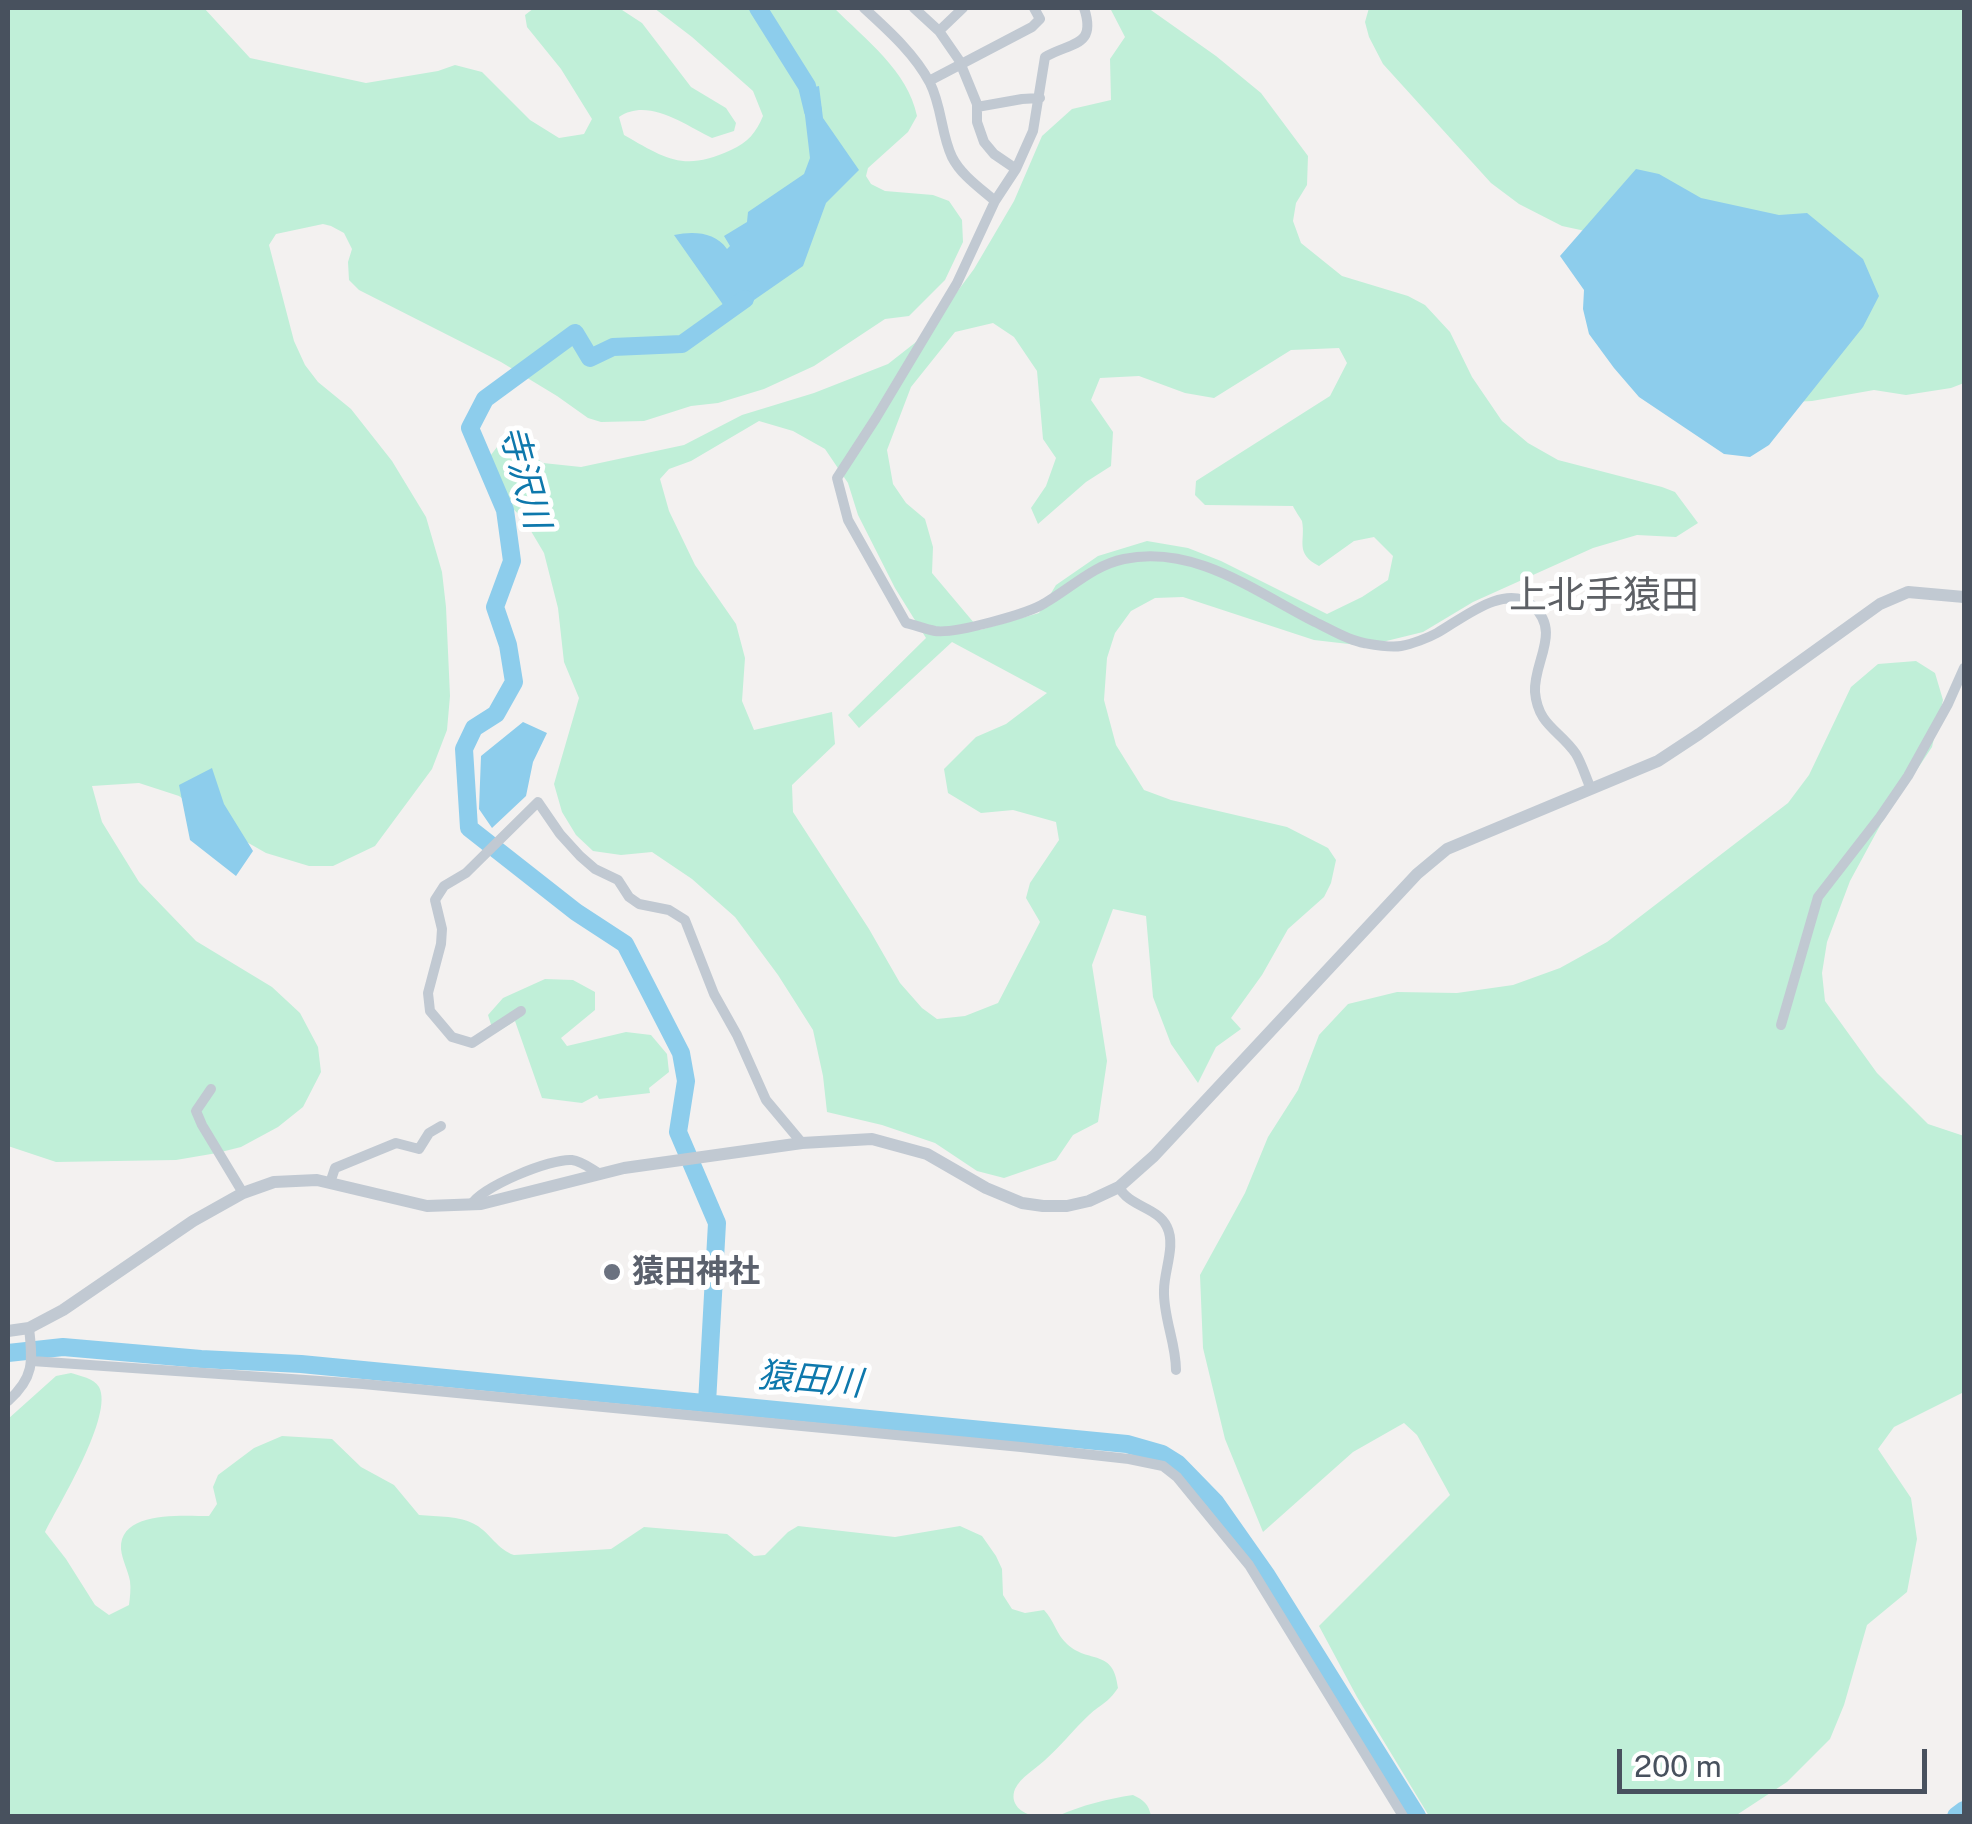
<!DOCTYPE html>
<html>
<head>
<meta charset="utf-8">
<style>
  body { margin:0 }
  #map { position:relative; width:1972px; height:1824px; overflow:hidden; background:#f3f1f0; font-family:"Public Sans",sans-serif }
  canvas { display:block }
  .frame { position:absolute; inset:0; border:10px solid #48515e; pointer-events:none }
  .scale { position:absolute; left:1617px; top:1749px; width:310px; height:45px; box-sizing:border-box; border:5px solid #48515e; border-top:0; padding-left:12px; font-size:30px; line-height:35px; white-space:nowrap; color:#48515e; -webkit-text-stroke:8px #fff; paint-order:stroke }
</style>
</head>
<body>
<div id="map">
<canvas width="1972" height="1824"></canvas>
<div class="frame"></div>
<div class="scale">200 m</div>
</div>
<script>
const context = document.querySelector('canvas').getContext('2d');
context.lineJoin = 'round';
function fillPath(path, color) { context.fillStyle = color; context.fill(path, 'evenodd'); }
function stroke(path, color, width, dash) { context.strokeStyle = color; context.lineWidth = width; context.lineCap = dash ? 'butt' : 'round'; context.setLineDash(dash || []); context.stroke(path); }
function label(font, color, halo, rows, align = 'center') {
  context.font = font + ' "Public Sans","Noto Sans JP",sans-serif'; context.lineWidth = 10; context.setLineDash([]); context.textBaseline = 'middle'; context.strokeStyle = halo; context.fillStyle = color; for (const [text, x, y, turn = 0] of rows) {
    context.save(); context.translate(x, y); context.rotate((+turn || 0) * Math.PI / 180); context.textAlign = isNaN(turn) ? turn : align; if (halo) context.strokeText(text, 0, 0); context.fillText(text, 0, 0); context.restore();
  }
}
fillPath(new Path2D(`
  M8,8h196l46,50 116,25 72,-12 17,-6 27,7 48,48 29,18 25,-4 8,-15 -31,-50 -34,-42 -2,-12 9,-7h85l23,15 49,64 35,21 10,15 -2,8 -22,7c-27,-13 -64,-41 -93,-21l5,18c42,24 60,37 107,15 17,-8 25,-17 32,-34l-10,-25 -61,-54 -38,-29h180c31,31 74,63 83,108l-9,16 -40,36 -2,8 5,8 14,7 48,4 16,6 13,19 1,22 -18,38 -36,36 -24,3 -71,47 -50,23 -46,14 -27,3 -47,15 -43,1 -13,-4 -31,-22 -56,-34 -142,-72 -10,-10 -1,-18 4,-13 -8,-16 -13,-7 -8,-2 -47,10 -7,11 25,96 11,24 13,17 33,27 41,52 34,56 16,55 4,35 4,89 -3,34 -15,39 -57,77 -42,20h-24l-43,-13 -44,-25 -43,-32 -40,-13 -47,3 10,36 37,60 57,59 76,46 28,26 18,34 3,25 -18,35 -25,20 -37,20 -24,6 -41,7 -120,2 -48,-16z
  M1110,8h38l68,48 45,37 47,63 -1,29 -11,18 -3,18 8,22 41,33 66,20 17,9 25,27 22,45 30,44 26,22 30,17 104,27 13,5 23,31 -22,14 -39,-2 -44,13 -120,54 -50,30 -57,14 -52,-6 -131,-43 -28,1 -24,13 -16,22 -8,25 -3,42 12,45 28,45 27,10 116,27 41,21 8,12 -5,23 -7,14 -36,32 -26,46 -31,43 10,11 -25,18 -18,36 -27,-39 -18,-47 -7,-81 -33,-7 -21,56 15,96 -9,61 -25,13 -17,25 -52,18 -27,-7 -42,-28 -53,-18 -55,-13 -4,-36 -10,-46 -35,-55 -43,-58 -43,-38 -40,-27 -31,3 -28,-4 -17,-16 -14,-23 -8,-28 25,-86 -15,-36 -6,-54 -14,-55 -19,-32 -31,-32 -10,-25 23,-30 36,29 38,4 103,-22 58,-30 72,-22 74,-29 37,-29 49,-66 40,-68 28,-65 30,-27 39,-9 -1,-41 15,-22zM993,323l21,14 23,34 6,68 13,19 -10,28 -15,22 7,16 48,-42 25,-16 2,-34 -22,-32 9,-22 39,-2 46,17 29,5 77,-48 48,-2 8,15 -17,33 -134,85 -1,14 10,10 88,1c1,3 8,13 9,15 4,20 -8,32 17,45l35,-25 20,-4 19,19 -5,24 -26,17 -35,17 -106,-53 -33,-13 -41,-7 -49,15 -42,29 -17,28 -59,17 -48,-57 1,-26 -8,-28 -19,-16 -13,-19 -6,-34 24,-63 44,-55zM759,421l34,10 32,18 23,34 10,32 37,73 31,50 -78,77 11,13 93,-86 95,51 -41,31 -30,13 -32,32 4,24 33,20 32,-3 43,12 3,18 -29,43 -4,15 14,24 -42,81 -33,13 -28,3 -15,-11 -22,-25 -31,-54 -76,-117 -1,-27 43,-41 -3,-32 -78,18 -12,-29 3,-43 -9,-34 -41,-59 -26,-54 -9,-32 9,-10 22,-8z
  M1369,8h595v375l-13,5 -45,7 -32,-5 -62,11 -19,1 -161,-161 -70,-15 -43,-22 -28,-21 -108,-119 -14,-27 -4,-15z
  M1916,661l19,12 8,27 -11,47 -50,75 -32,59 -23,61 -5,31 3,28 52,72 51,51 36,12v256l-70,35 -16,22 33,49 6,41 -10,53 -40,33 -23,80 -14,34 -43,43 -52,34h-306l-72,-119 -38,-71 131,-131 -33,-60 -13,-12 -51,29 -90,80 -38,-93 -22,-91 -3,-73 45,-82 23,-56 30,-47 21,-55 29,-31 49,-12 60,1 56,-8 47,-17 47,-26 181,-139 21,-28 42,-88 27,-23z
  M545,979l28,1 22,12v18l-34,28 6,8 59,-14 25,3 16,19 2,18 -20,16 1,5 -51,6 -2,-4 -15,8 -40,-5 -27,-77 -21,13 -6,-19 15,-17z
  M71,1373c9,3 23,5 28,14 15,28 -40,117 -54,145l21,27 29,46 14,10 20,-10c1,-8 2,-16 1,-24 -2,-11 -8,-21 -9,-32 -2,-39 62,-33 88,-33l8,-12 -4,-17 5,-12 36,-27 28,-12 50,3 29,28 33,18 25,30c19,2 40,0 57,10 14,8 22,25 38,30l97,-6 33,-22 83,7 27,22 11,-1 23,-23 10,-6 97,11 65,-11 22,10 14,20 6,13 1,26 9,14 13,4 19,-3c10,10 12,24 23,34 21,20 47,4 51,44 -11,16 -16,15 -29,27 -16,15 -29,32 -45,46 -10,9 -23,16 -29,28 -6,15 7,25 20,27h-1027v-397l48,-43z
  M1133,1795c11,5 16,10 18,21h-93c24,-11 49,-17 75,-21z`), '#c0efd8');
fillPath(new Path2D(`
  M819,86l4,32 36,52 -33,33 -23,63 -72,50 -57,-81c20,-4 41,-3 53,14l3,-3 -6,-10 23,-14 1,-10 56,-38 6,-16 -8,-68z
  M1636,169l23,5 42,24 78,17 28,-2 56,46 16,37 -16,31 -94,118 -19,12 -26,-3 -85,-57 -25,-29 -25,-34 -6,-25 1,-19 -24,-34z
  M523,722l24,11 -14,29 -7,34 -34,32 -13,-19 2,-53z
  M212,768l12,36 29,47 -17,25 -46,-36 -11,-55z`), '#8dcdec');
stroke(new Path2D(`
  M758,8l49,78 6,25
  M8,1353l55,-6 138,12 100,5 826,80 35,10 16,10 37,38 52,74 150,240
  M707,1403l10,-180 -39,-91 8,-51 -5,-28 -56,-109 -49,-32 -107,-84 -5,-79 10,-21 22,-14 18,-32 -6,-37 -13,-38 17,-46 -7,-51 -35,-82 15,-29 90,-66 15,25 23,-11 69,-3 63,-45
  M1956,1816l8,-6`), '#8dcdec', 18);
stroke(new Path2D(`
  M864,8c24,22 51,46 66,75 12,24 11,51 22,74 9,18 28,31 43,44
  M914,8l25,23 20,29 18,44v18l7,20 10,12 22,15
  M1084,8c13,39 -13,34 -39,49l-12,74 -17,38 -21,32 -38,82 -81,135 -39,60 11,42 58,103c9,2 19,6 29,8 19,3 93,-17 110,-28 26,-15 49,-38 79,-44 70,-15 132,33 191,63 15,7 32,18 49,21 11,2 26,5 37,3 11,-2 27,-8 36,-13 25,-14 68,-51 96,-27 29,26 0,56 2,86 3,34 25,38 41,62 6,10 10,24 15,35
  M939,31l24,-23
  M929,81l103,-54 8,-8 -6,-11
  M977,107l45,-8 18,-1
  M521,1011l-49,32 -20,-6 -22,-26 -2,-18 13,-49 1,-15 -7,-29 9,-14 22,-13 72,-71 22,32 20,22 15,13 23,11 11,17 10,7 30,6 16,10 29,74 23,41 29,65 36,43
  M1781,1025l37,-128 62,-80 28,-41 40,-72 16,-36
  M211,1089l-15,22 6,14 41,68
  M330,1183l5,-15 61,-25 23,6 10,-16 12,-7
  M1119,1187c10,20 39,20 48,40 9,18 -3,44 -3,63 -1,27 12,53 12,80
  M471,1205c10,-18 80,-47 101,-45 10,1 19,9 28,14
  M32,1361l331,23 658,63 108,12 34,7 14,11 72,88 154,251
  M8,1401c26,-23 25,-39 21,-73`), '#c1c9d2', 10);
stroke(new Path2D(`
  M8,1331l21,-3 34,-18 130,-89 50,-28 31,-11 43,-2 110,26 54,-2 143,-36 178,-25 70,-4 55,15 59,34 36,15 21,3h24l22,-5 30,-14 35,-31 263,-282 30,-25 211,-88 41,-27 181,-130 28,-12 56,5`), '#c1c9d2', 12);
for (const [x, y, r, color] of [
  [612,1272,10,"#6b7280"]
]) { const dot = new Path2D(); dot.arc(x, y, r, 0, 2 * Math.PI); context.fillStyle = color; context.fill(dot); stroke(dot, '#fff', 4); }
label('bold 32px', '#5b616d', '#fff', [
  ["猿田神社",632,1272]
], 'left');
label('italic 35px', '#0e78ac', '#fff', [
  ["寺沢川",524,477,75],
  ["猿田川",810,1380,5]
]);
label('38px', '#5d6065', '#fff', [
  ["上北手猿田",1604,596]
]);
</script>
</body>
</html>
